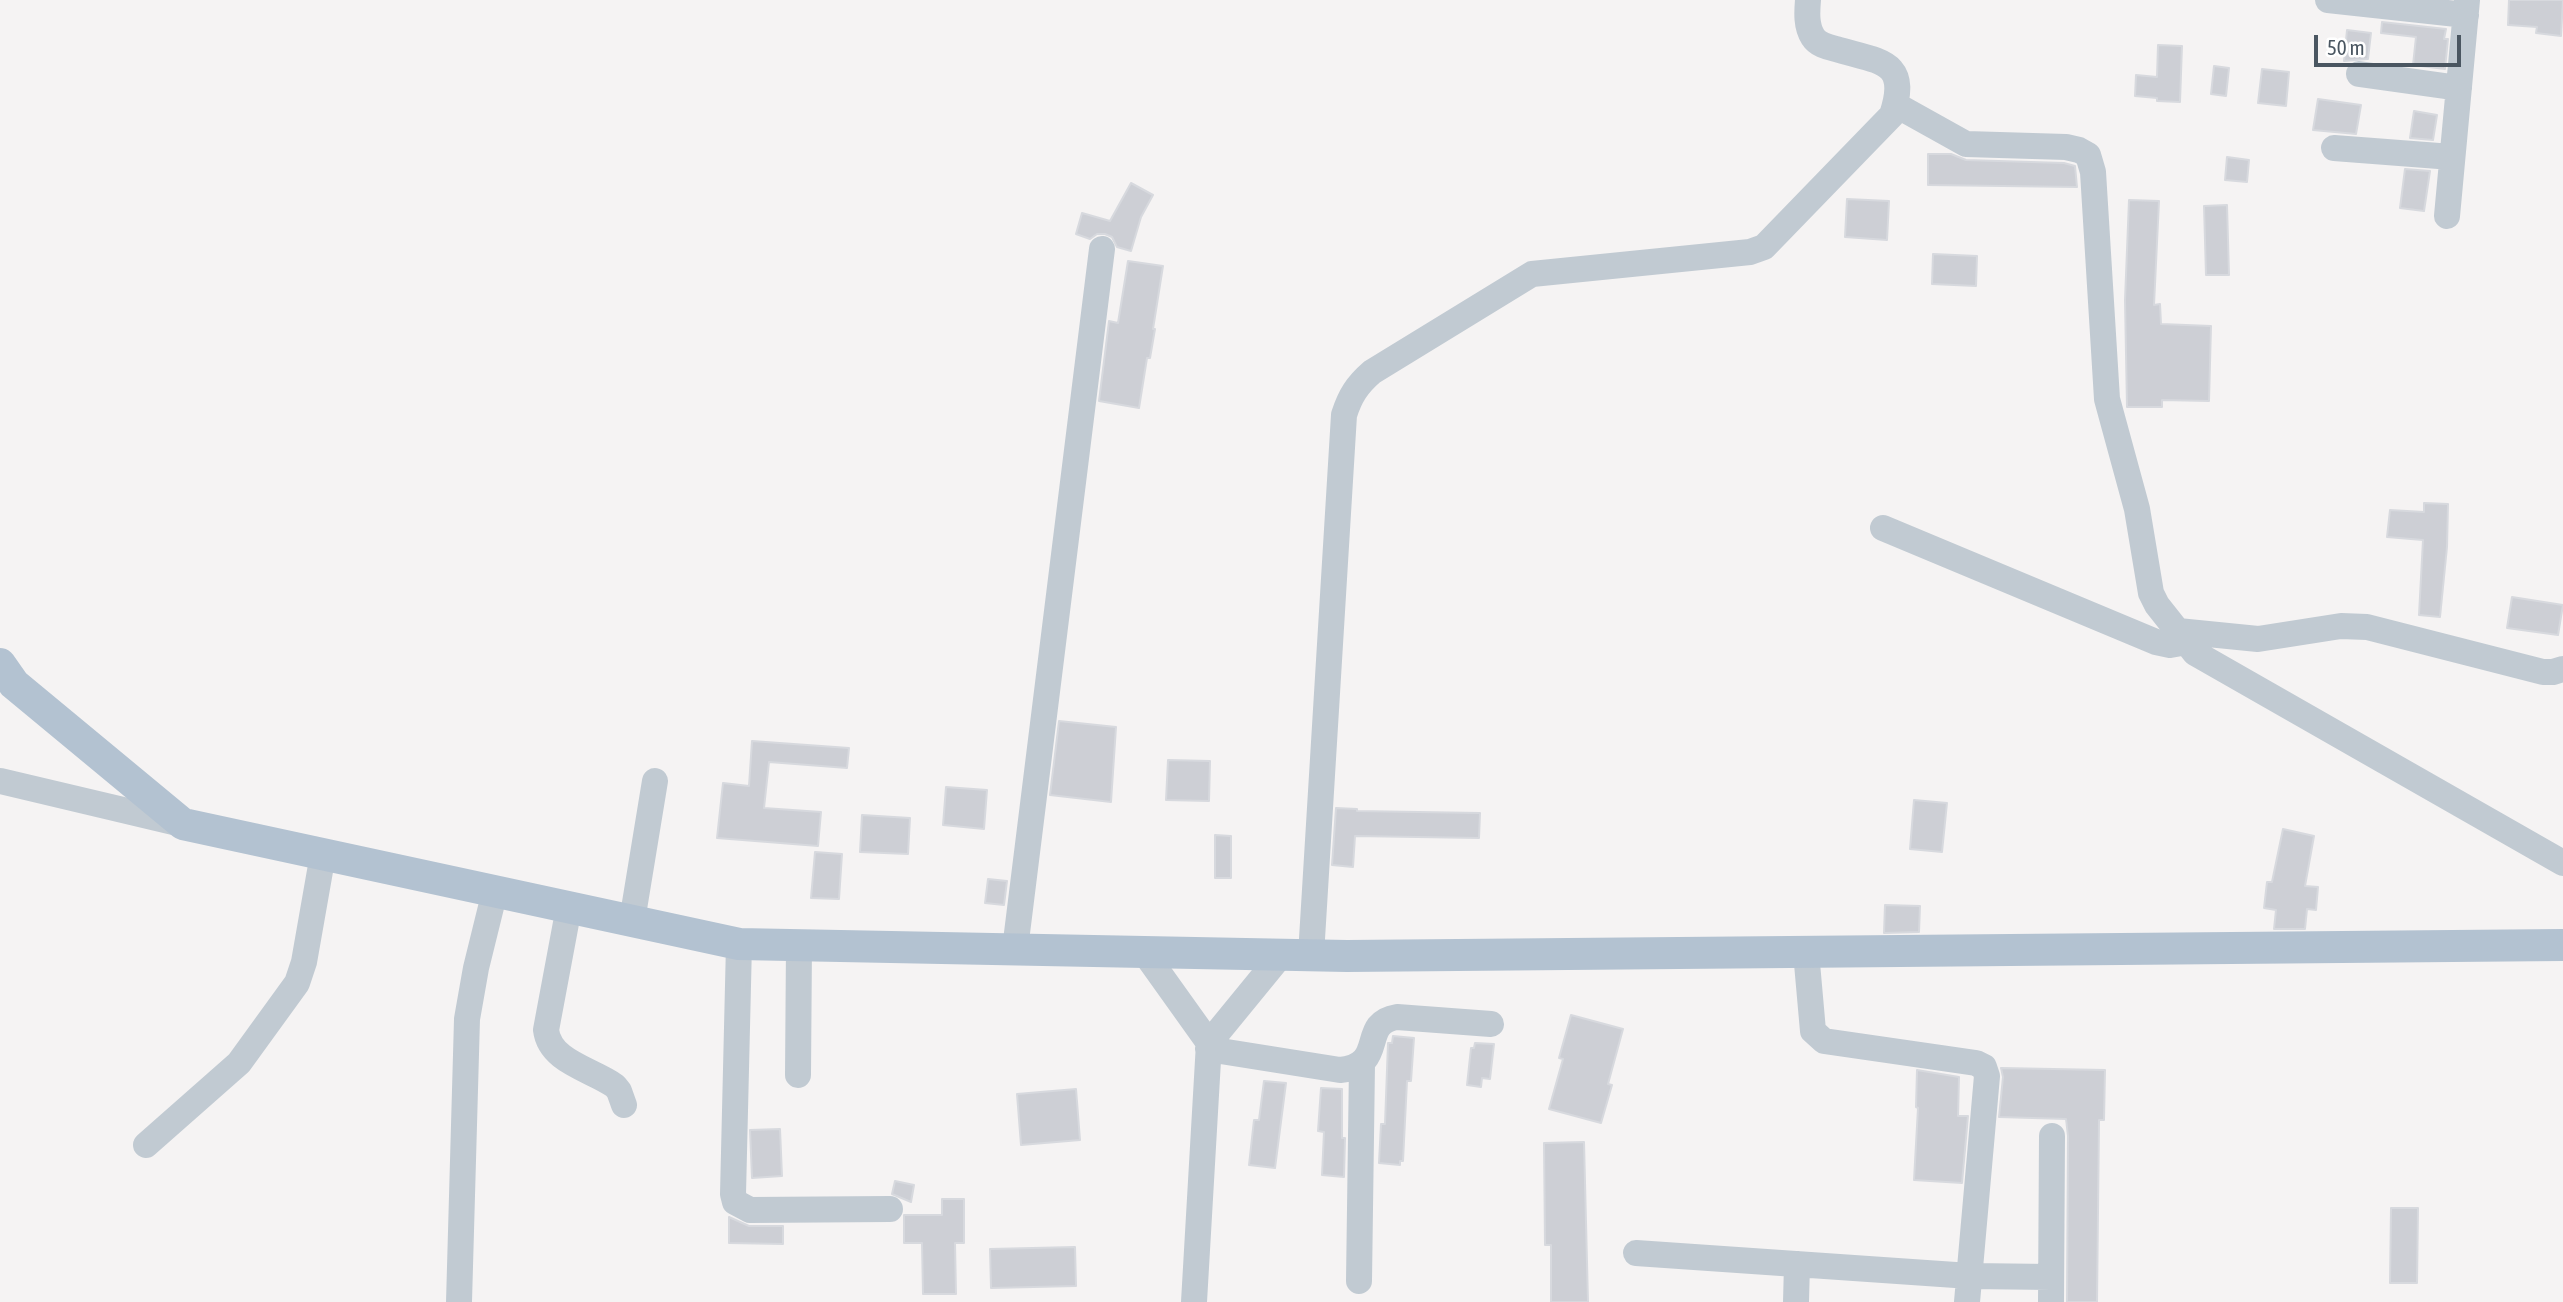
<!DOCTYPE html>
<html>
<head>
<meta charset="utf-8">
<style>
  body { margin:0 }
  #map { position:relative; width:2563px; height:1302px; overflow:hidden; background:#f5f3f3; font-family:"Asap Condensed",sans-serif }
  canvas { display:block }
  .scale { position:absolute; left:2314px; top:35px; width:147px; height:32px; box-sizing:border-box; border:4px solid #4a5661; border-top:0; padding-left:9px; font-size:21px; line-height:24px; white-space:nowrap; color:#4a5661; -webkit-text-stroke:5px #fff; paint-order:stroke }
</style>
</head>
<body>
<div id="map">
<canvas width="2563" height="1302"></canvas>
<div class="scale">50 m</div>
</div>
<script>
const context = document.querySelector('canvas').getContext('2d');
context.lineJoin = 'round';
function fillPath(path, color) { context.fillStyle = color; context.fill(path, 'evenodd'); }
function stroke(path, color, width, dash) { context.strokeStyle = color; context.lineWidth = width; context.lineCap = dash ? 'butt' : 'round'; context.setLineDash(dash || []); context.stroke(path); }
const building = new Path2D(`
  M2509,0h54l-2,36 -25,-3 1,-6 -29,-2z
  M2382,22l64,7 -2,10h4l-3,30 -32,-4 3,-28 -35,-4z
  M2347,30l24,3 -3,26 -24,2z
  M2158,45l24,1 -2,56 -23,-1v-3l-22,-2 1,-21 21,2z
  M2214,66l15,2 -3,28 -15,-2z
  M2262,69l27,3 -3,34 -28,-3z
  M2318,99l43,6 -5,29 -43,-4z
  M2414,111l23,4 -4,25 -23,-2z
  M1928,154h23l15,6 98,3 11,3 2,21 -149,-2z
  M2227,157l22,3 -2,22 -22,-2z
  M2405,169l25,2 -6,40 -24,-3z
  M1131,183l22,12 -12,22 -10,34 -14,-4 -5,-10 -7,-3h-8l-7,5 -14,-5 6,-21 28,8z
  M1847,199l42,2 -2,39 -42,-3z
  M2129,200l30,1 -5,104 6,-1 1,20 50,2 -2,75 -47,-1v7h-35l-2,-107z
  M2227,205l2,70h-23l-2,-69z
  M1933,254l44,2 -1,30 -44,-2z
  M1128,261l35,5 -10,63h2l-5,29h-3l-8,50 -40,-7 10,-80 9,2z
  M2424,503l24,1 -1,43 -7,70 -21,-2 4,-75 -36,-3 3,-27 34,2z
  M2512,597l51,8 -5,30 -51,-7z
  M1059,721l57,6 -5,75 -61,-7z
  M752,741l97,7 -2,20 -78,-6 -5,46 57,4 -3,34 -101,-8 6,-55 26,3z
  M1168,760l42,1 -1,40 -43,-1z
  M946,787l41,3 -3,39 -41,-4z
  M1914,800l33,3 -5,49 -32,-3z
  M1336,808l21,1v2l123,2 -1,25 -124,-2 -2,31 -21,-2z
  M862,815l48,3 -2,36 -48,-2z
  M2283,829l31,7 -9,50 13,1 -2,23 -9,-1 -2,20h-31l2,-19 -12,-2 3,-26h5z
  M1215,835l16,1v42h-16z
  M815,852l27,2 -3,45 -28,-1z
  M988,879l19,2 -3,24 -19,-2z
  M1885,905l35,1 -1,26 -35,1z
  M1571,1015l52,14 -15,55 4,1 -11,38 -52,-14 14,-50 -4,-1z
  M1393,1036l21,2 -3,43h-4l-4,80h-3v4l-21,-2 2,-39h4l3,-81h4z
  M1475,1043l19,1 -4,35 -8,-1 -1,9 -14,-2 4,-37h3z
  M2001,1068l104,2 -1,50h-5l-2,182h-30l1,-166 -2,-17 -67,-2 4,-40z
  M1917,1070l42,7 -1,39h10l-6,67 -48,-3 4,-72 -2,-1z
  M1264,1081l22,2 -11,85 -26,-3 5,-45h5z
  M1321,1088l21,1v49h3l-1,39 -22,-2 2,-43 -6,-1z
  M1076,1089l4,51 -59,5 -4,-51z
  M780,1129l2,47 -30,2 -2,-48z
  M1584,1142l4,160h-37v-57h-6l-1,-102z
  M895,1181l19,4 -3,17 -19,-8z
  M942,1199h22v44h-9l1,51h-33l-1,-51h-18v-28h38z
  M2391,1208h27l-1,75h-27z
  M729,1217l20,9h34v18l-54,-1z
  M1075,1247l1,39 -85,2 -1,-39z`);
fillPath(building, '#cdcfd5');
stroke(building, '#d7d9de', 2);
stroke(new Path2D(`
  M2328,0l138,15
  M2359,74l100,14
  M1896,105l70,39 100,3 13,3 9,5 5,17 14,227 30,110 14,84 6,12 38,48 368,210
  M2334,148l118,9
  M2447,216l20,-216
  M1883,528l273,114 14,3 17,-3
  M2178,631l80,8 83,-13 26,1 176,45h10l10,-3
  M0,781l182,43
  M569,907l-23,123c4,32 45,39 69,56l4,5 5,14
  M632,921l23,-140
  M739,944l-6,250 2,8 15,8 140,-1
  M1015,949l87,-700
  M1144,952l65,91 -15,259
  M1806,952l7,79 11,10 152,22 8,4 3,9 -20,226
  M1311,955l33,-540c6,-19 13,-30 28,-43l160,-98 218,-22 14,-5 128,-132c18,-55 -12,-53 -56,-66 -8,-2 -18,-4 -23,-12 -7,-11 -6,-25 -5,-37
  M1209,1043l72,-88
  M1208,1049l132,21c48,-5 18,-47 57,-53l94,7
  M798,1075l1,-130
  M146,1145l93,-82 58,-80 7,-21 19,-108
  M1636,1253l334,23 81,1
  M1359,1281l3,-217
  M459,1302l8,-283 9,-51 19,-77
  M1796,1302l1,-38
  M2051,1302l1,-166`), '#c1cad2', 26);
stroke(new Path2D(`
  M0,664l14,20 169,140 556,120 608,12 1216,-11`), '#b3c2d1', 32);
</script>
</body>
</html>
